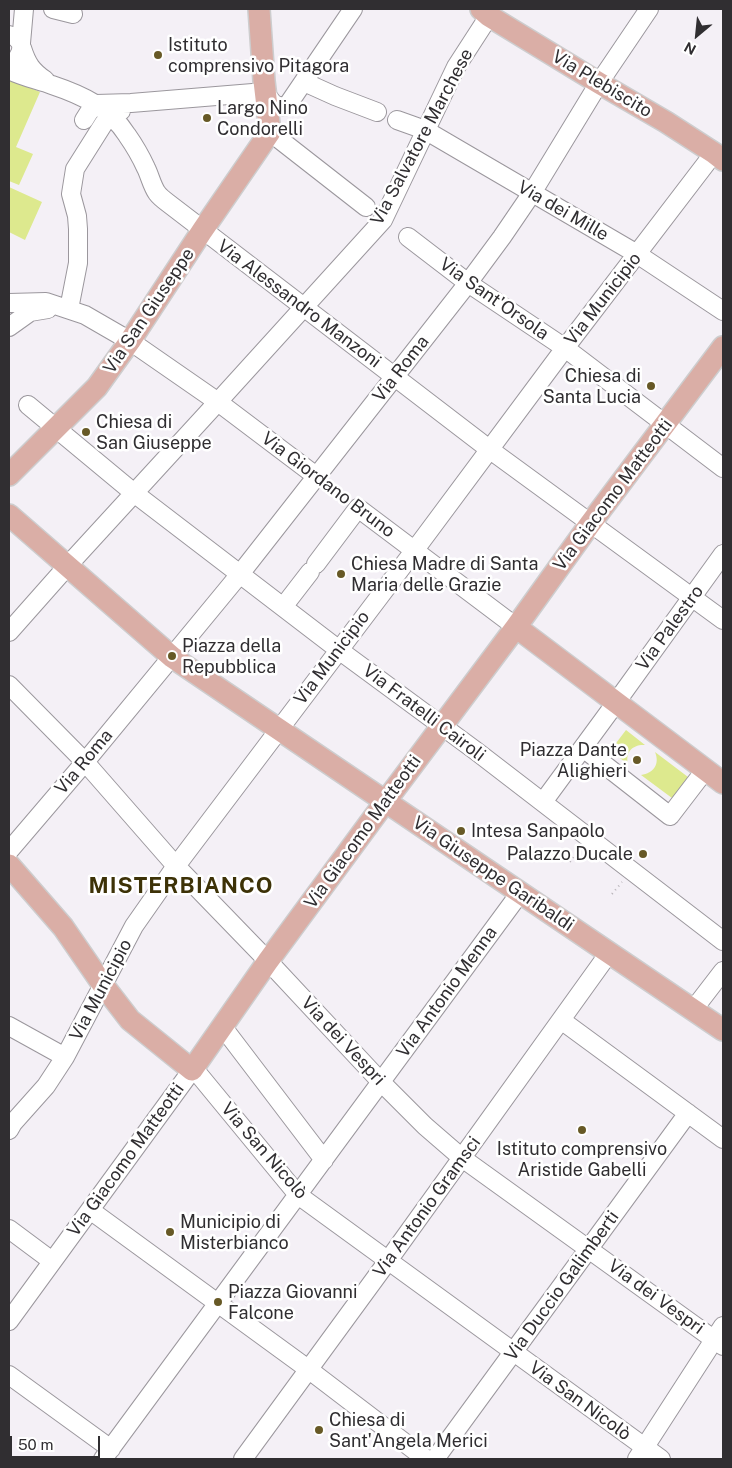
<!DOCTYPE html>
<html>
<head>
<meta charset="utf-8">
<style>
  body { margin:0 }
  #map { position:relative; width:732px; height:1468px; overflow:hidden; background:#f4f0f6; font-family:"Public Sans",sans-serif }
  canvas { display:block }
  .frame { position:absolute; inset:0; border:10px solid #302e31; pointer-events:none }
  .north { position:absolute; left:672px; top:10px; width:50px; height:50px; -webkit-text-stroke:4px #fff; paint-order:stroke; rotate:208deg; font-size:14px; font-weight:700; line-height:20px; text-align:center; color:#302e31 }
  .north::after { content:''; display:block; margin:auto; width:18px; height:22px; background:#302e31; clip-path:polygon(50% 0,100% 100%,50% 72%,0 100%) }
  .scale { position:absolute; left:10px; top:1436px; width:90px; height:22px; box-sizing:border-box; border:2px solid #302e31; border-top:0; padding-left:6px; font-size:15px; line-height:18px; white-space:nowrap; color:#302e31; -webkit-text-stroke:4px #fff; paint-order:stroke }
</style>
</head>
<body>
<div id="map">
<canvas width="732" height="1468"></canvas>
<div class="frame"></div>
<div class="north">N</div>
<div class="scale">50 m</div>
</div>
<script>
const context = document.querySelector('canvas').getContext('2d');
context.lineJoin = 'round';
function fillPath(path, color) { context.fillStyle = color; context.fill(path, 'evenodd'); }
function stroke(path, color, width, dash) { context.strokeStyle = color; context.lineWidth = width; context.lineCap = dash ? 'butt' : 'round'; context.setLineDash(dash || []); context.stroke(path); }
function label(font, color, halo, rows, align = 'center') {
  context.font = font + ' "Public Sans",sans-serif'; context.lineWidth = 5; context.setLineDash([]); context.textBaseline = 'middle'; context.strokeStyle = halo; context.fillStyle = color; for (const [text, x, y, turn = 0] of rows) {
    context.save(); context.translate(x, y); context.rotate((+turn || 0) * Math.PI / 180); context.textAlign = isNaN(turn) ? turn : align; if (halo) context.strokeText(text, 0, 0); context.fillText(text, 0, 0); context.restore();
  }
}
fillPath(new Path2D(`
  M10,79l30,13 -24,55 17,7 -14,31 -10,-4v-99z
  M9,187l33,15 -17,38 -16,-8z
  M626,730l19,15c-12,-1 -20,7 -17,19l-18,-13z
  M655,752l33,25 -16,21 -31,-23c13,-2 19,-11 14,-23z`), '#dde98e');
const minor = new Path2D(`
  M53,9l20,5
  M9,35c11,2 16,12 9,22
  M21,43l3,-34
  M22,48c5,16 10,23 23,32
  M9,70c14,7 29,10 43,15 30,10 58,23 75,50 7,10 14,22 19,33 4,8 6,18 11,25 3,4 7,7 11,10l321,246 234,171
  M304,82l31,14 42,16
  M84,120l5,-8 7,-8 35,-1 134,-11c7,10 9,16 22,14l66,-97
  M397,120l28,10 212,124 86,57
  M270,132l96,75
  M408,237l60,46 97,65 158,120
  M9,303l37,-1 39,13 45,26 88,61 98,74
  M69,309l9,-46v-34l-1,-13 -6,-22 4,-25 29,-46 17,-12
  M9,327l21,-15 18,-3
  M28,405l106,88 209,160 133,98 247,190
  M316,564l42,-56 158,119
  M283,607l27,-35
  M9,632l62,-70 154,-168 158,-174 73,-153 33,-51
  M9,685l76,77 91,104 92,95 113,121 44,44 37,32 261,188
  M583,748l87,68 36,-47
  M543,802l69,-94 111,-154
  M9,851l76,-89 155,-188 228,-291 34,-46 30,-44 67,-110 50,-74
  M693,1010l30,-39
  M561,1020l162,119
  M9,1026l56,31
  M222,1026l102,134
  M9,1130l4,-7 33,-37 19,-29 69,-131 42,-60 238,-315 151,-203 149,-195
  M90,1210l218,159 118,90
  M9,1229l43,32
  M9,1321l183,-251 8,6 98,119 363,264
  M9,1375l102,74
  M103,1459l417,-566
  M243,1459l139,-190 227,-316
  M435,1459l253,-346
  M637,1459l86,-133`);
const major = new Path2D(`
  M481,9l8,7 110,67 67,39 48,31 9,7
  M9,475l88,-88 33,-46 72,-110 68,-99 -6,-51 -5,-72
  M9,515l163,142 551,373
  M516,627l207,156
  M9,865l54,62 40,58 27,35 62,50 76,-109 117,-159 131,-175 74,-103 133,-177`);
stroke(minor, '#9b979d', 20);
stroke(major, '#cdcdce', 24);
stroke(new Path2D(`
  M328,485l18,14
  M570,862l9,-13
  M612,894l10,-12`), '#b6b2b7', 2, [1, 4]);
stroke(minor, '#fff', 18);
stroke(major, '#daaea6', 21);
for (const [x, y, r, color] of [
  [158,55,5,"#675926"],
  [207,118,5,"#675926"],
  [651,386,5,"#675926"],
  [86,432,5,"#675926"],
  [341,574,5,"#675926"],
  [172,656,5,"#675926"],
  [637,760,5,"#675926"],
  [461,831,5,"#675926"],
  [643,854,5,"#675926"],
  [582,1130,5,"#675926"],
  [170,1232,5,"#675926"],
  [218,1302,5,"#675926"],
  [319,1430,5,"#675926"]
]) { const dot = new Path2D(); dot.arc(x, y, r, 0, 2 * Math.PI); context.fillStyle = color; context.fill(dot); stroke(dot, '#fff', 2); }
label('18px', '#302e31', '#fff', [
  ["Istituto",168,45],
  ["comprensivo Pitagora",168,66],
  ["Largo Nino",217,108],
  ["Condorelli",217,129],
  ["Chiesa di",641,376,"right"],
  ["Santa Lucia",641,397,"right"],
  ["Chiesa di",96,422],
  ["San Giuseppe",96,443],
  ["Chiesa Madre di Santa",351,564],
  ["Maria delle Grazie",351,585],
  ["Piazza della",182,646],
  ["Repubblica",182,667],
  ["Piazza Dante",627,750,"right"],
  ["Alighieri",627,771,"right"],
  ["Intesa Sanpaolo",471,831],
  ["Palazzo Ducale",633,854,"right"],
  ["Istituto comprensivo",582,1149,"center"],
  ["Aristide Gabelli",582,1170,"center"],
  ["Municipio di",180,1222],
  ["Misterbianco",180,1243],
  ["Piazza Giovanni",228,1292],
  ["Falcone",228,1313],
  ["Chiesa di",329,1420],
  ["Sant'Angela Merici",329,1441]
], 'left');
label('18px', '#302e31', '#fff', [
  ["Via Plebiscito",602,84,31],
  ["Via Salvatore Marchese",422,137,-62],
  ["Via dei Mille",563,211,30],
  ["Via Sant'Orsola",494,299,35],
  ["Via Municipio",603,299,-52],
  ["Via Alessandro Manzoni",299,304,37],
  ["Via San Giuseppe",149,311,-56],
  ["Via Roma",401,369,-52],
  ["Via Giordano Bruno",328,485,37],
  ["Via Giacomo Matteotti",613,495,-53],
  ["Via Palestro",670,628,-54],
  ["Via Municipio",332,658,-53],
  ["Via Fratelli Cairoli",424,713,37],
  ["Via Roma",84,762,-50],
  ["Via Giacomo Matteotti",363,832,-54],
  ["Via Giuseppe Garibaldi",493,874,34],
  ["Via Municipio",101,990,-62],
  ["Via Antonio Menna",447,992,-54],
  ["Via dei Vespri",343,1041,47],
  ["Via San Nicolò",264,1151,49],
  ["Via Giacomo Matteotti",126,1160,-54],
  ["Via Antonio Gramsci",427,1207,-54],
  ["Via Duccio Galimberti",562,1286,-54],
  ["Via dei Vespri",656,1297,36],
  ["Via San Nicolò",580,1401,36]
]);
context.letterSpacing = '1px';
label('bold 22px', '#3d3207', '#fff', [
  ["MISTERBIANCO",181,886]
]);
context.letterSpacing = '0px';
</script>
</body>
</html>
